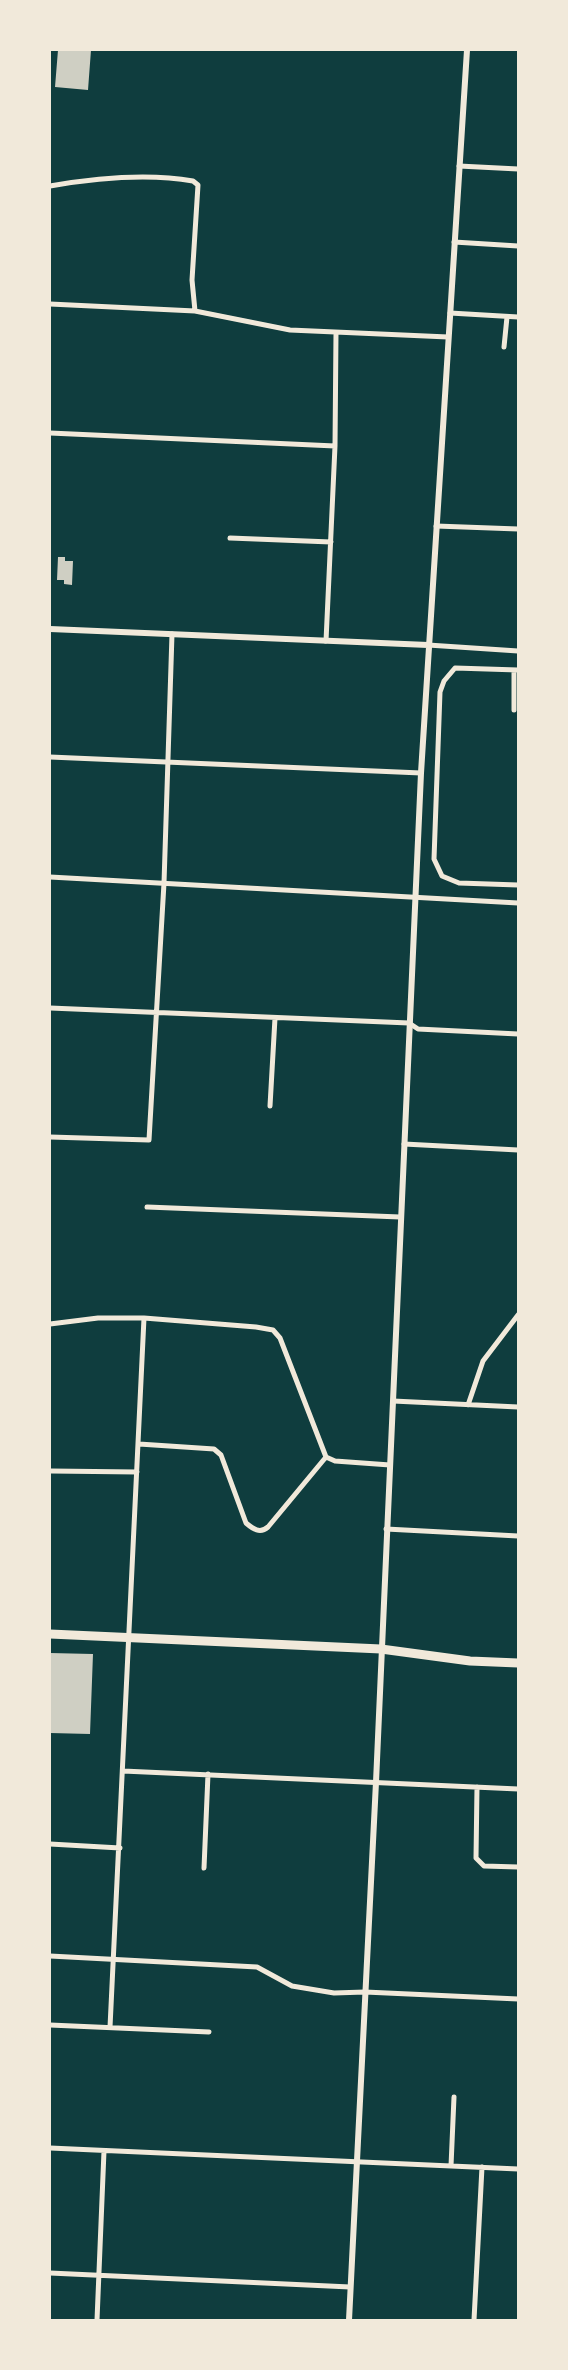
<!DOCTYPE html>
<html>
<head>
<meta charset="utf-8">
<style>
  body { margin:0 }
  #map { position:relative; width:568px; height:2370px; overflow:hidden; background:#0f3d3e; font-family:Roboto,sans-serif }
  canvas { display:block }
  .frame { position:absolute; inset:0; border:51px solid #f1e9da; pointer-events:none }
</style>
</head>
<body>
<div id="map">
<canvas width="568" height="2370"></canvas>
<div class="frame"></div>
</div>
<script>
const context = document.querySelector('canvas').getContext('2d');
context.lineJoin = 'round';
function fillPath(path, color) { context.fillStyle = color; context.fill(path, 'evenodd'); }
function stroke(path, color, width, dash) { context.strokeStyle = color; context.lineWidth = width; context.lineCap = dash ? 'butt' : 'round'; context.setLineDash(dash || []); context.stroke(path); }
fillPath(new Path2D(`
  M58,50h33l-3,40 -33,-3z
  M58,557h7v4h8l-1,24 -8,-1v-4h-7z
  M50,1653l43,1 -3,80 -40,-1z`), '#cfcfc3');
stroke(new Path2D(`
  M459,166l59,3
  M50,186c46,-8 97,-13 143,-5l5,4 -6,95 3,31
  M454,242l64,4
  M50,304l145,7 95,19 158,7
  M450,313l68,4
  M504,347l3,-30
  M50,433l285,13
  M436,526l82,3
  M230,538l101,4
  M326,641l9,-195 1,-113
  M428,645l90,6
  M518,670l-63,-2 -11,13 -4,11 -6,167 8,17 17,7 59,2
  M514,710v-40
  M50,757l371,16
  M50,877l468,26
  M50,1008l359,15 9,6 100,5
  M270,1106l5,-88
  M50,1137l99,3 15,-257 8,-249
  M404,1144l114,6
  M147,1207l253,10
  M50,1324l48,-6h46l112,9 17,3 7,8 46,119
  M393,1401l125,6
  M468,1405l15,-44 35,-46
  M139,1444l75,5 7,6 25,68c7,6 14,11 22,4l58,-70
  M326,1457l9,4 55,4
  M51,1471l86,1
  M386,1529l132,7
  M123,1771l395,18
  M477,1787l-1,71 8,8 34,1
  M50,1844l70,4
  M204,1868l4,-94
  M50,1956l207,11 35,19 42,7 31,-1 153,7
  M50,2025l159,7
  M110,2027l34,-709
  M50,2148l468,21
  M451,2166l3,-69
  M50,2273l300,14
  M97,2320l7,-169
  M474,2320l8,-153`), '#f1e9da', 5);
stroke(new Path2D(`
  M50,629l378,16
  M349,2320l27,-538 45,-1009 46,-723`), '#f1e9da', 6);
stroke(new Path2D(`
  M50,1634l331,15 89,12 48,2`), '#f1e9da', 9);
</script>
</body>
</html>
